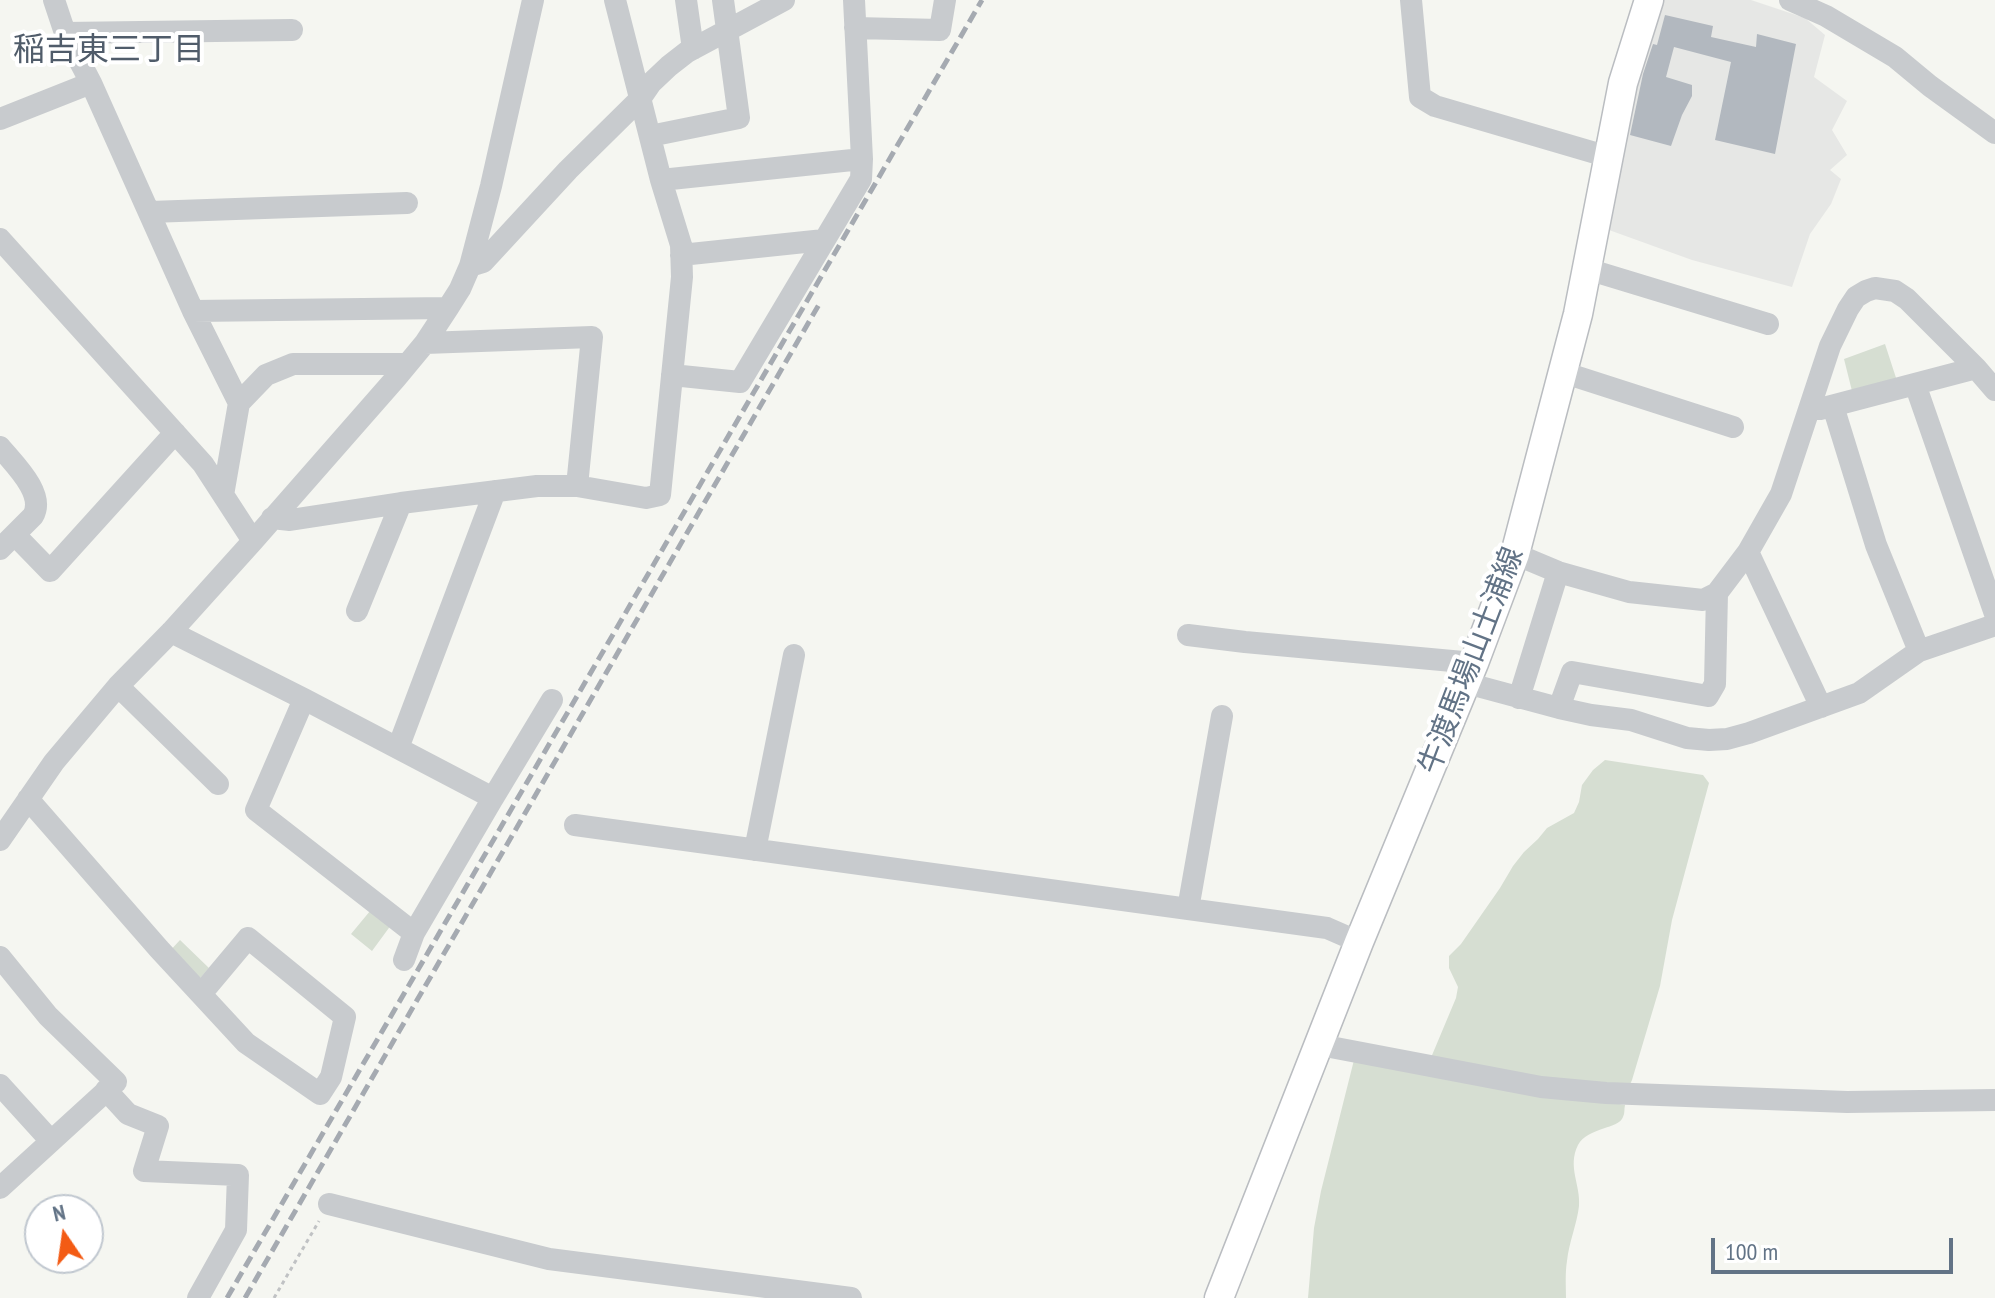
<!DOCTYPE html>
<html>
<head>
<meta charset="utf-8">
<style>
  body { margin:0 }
  #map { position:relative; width:1995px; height:1298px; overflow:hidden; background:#f5f6f1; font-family:"PT Sans Narrow",sans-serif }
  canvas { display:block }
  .north { position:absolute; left:24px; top:1194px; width:80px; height:80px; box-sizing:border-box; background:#fff; border:2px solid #c0c7cf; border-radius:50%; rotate:347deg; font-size:22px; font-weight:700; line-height:32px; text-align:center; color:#627386 }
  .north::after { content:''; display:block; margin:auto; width:28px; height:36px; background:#f35b14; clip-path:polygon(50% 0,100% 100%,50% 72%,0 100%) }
  .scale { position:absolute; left:1711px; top:1238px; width:242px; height:36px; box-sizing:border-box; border:4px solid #627386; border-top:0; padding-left:10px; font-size:24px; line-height:28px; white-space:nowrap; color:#627386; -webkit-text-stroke:6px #fff; paint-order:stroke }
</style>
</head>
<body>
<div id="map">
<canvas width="1995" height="1298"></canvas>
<div class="north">N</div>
<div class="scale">100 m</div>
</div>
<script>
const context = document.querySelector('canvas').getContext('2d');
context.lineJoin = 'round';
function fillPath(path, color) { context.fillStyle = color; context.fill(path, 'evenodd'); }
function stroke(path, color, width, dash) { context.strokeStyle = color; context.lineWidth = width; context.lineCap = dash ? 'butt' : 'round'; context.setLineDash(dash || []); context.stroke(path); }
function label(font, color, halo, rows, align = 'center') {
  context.font = font + ' "PT Sans Narrow","Noto Sans JP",sans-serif'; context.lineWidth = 8; context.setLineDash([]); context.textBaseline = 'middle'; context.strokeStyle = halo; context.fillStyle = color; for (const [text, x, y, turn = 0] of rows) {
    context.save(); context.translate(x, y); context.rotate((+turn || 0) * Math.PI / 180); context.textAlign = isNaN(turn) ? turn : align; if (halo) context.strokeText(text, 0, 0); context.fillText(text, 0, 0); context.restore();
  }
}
fillPath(new Path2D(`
  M1661,0h90l54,18 20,17 -11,42 33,24 -15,29 15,25 -17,15 11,9 -10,25 -21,30 -18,53 -100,-27 -83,-30 25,-141z`), '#e6e7e5');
fillPath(new Path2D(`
  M1885,344l13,40 -45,11 -9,-36z
  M1605,760l98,15 6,8 -37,137 -12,66 -28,94 -5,11 -197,-31 26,-62 2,-11 -9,-19v-12l12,-12 39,-56 13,-22 11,-14 14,-13 9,-11 27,-15 5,-11 3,-17 11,-15z
  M375,905l19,16 -22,30 -21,-17z
  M180,940l29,28 -14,16 -28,-30z
  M1354,1060l271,45c-1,4 0,8 -2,12 -4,12 -35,10 -45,28 -11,22 3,40 1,61 -2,18 -10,36 -12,55 -2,12 -1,25 -1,37h-258l6,-70 7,-37z`), '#d6ded2');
fillPath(new Path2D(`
  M1665,15l48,11 -2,11 45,10 1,-13 39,10 -21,110 -60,-14 16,-78 -57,-15 -8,30 26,8v11l-10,19 -11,31 -41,-11 13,-61 10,-30 4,1z`), '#b2b8bf');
const major = new Path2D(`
  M1219,1298l140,-356 115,-279 41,-109 63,-240 45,-231 26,-83`);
stroke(major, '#babdc1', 31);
stroke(new Path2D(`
  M274,1298l45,-77`), '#c0c2c4', 3, [4, 4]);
stroke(new Path2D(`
  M54,0l11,33 26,50 102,228 46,92
  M686,0l7,49
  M1411,0l9,97 15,9 174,51
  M1790,0l36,16 69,41 35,29 65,47
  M855,28l85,2 5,-30
  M65,33l227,-3
  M0,119l91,-36
  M650,136l89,-18 -16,-118
  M661,180l201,-21
  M150,212l257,-9
  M0,239l203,225 50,77
  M681,255l143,-15
  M470,266l13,-4 85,-92 72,-71 11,-16 18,-17 18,-14 97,-52
  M1587,269l181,55
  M193,311l255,-3
  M425,343l167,-6 -15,149
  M1562,372l171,55
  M672,375l68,7 121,-203 1,-20 -8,-159
  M1915,384l80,230
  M1833,406l43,139 43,106
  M1820,409l156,-41
  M0,447c14,17 46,47 33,69l-33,33
  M223,495l16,-92 27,-28 27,-11h114
  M272,518l18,2 111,-17 136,-17h40l69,12 14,-3 22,-218 -1,-32 -20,-65 -46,-180
  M15,535l35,36 125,-138
  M1748,552l73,155
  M1515,554l43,18 71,20 74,8 14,-7 31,-41 33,-58 49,-148 18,-37 8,-12 10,-6 9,-3 20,3 12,8 69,69 19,22
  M357,611l44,-108
  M171,632l133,67 189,99 -79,135 -10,27
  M1188,635l57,7 229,21
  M1466,683l93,25 32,7 40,5 56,18 22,2 18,-1 22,-6 110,-40 60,-42 76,-26
  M118,686l100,98
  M1519,698l39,-126
  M304,699l-48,111 158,123
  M1559,708l13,-36 136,24 7,-12 2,-91
  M398,748l97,-257
  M493,798l59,-98
  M28,799l131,150 87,94 74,51 11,-17 14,-60 -97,-79 -47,56
  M575,825l752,103 32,14
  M0,840l54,-78 64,-76 53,-54 82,-91 143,-163 29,-35 23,-35 12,-19 10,-23 21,-80 42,-186
  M755,850l39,-195
  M1188,909l34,-193
  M0,957l48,59 68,66 -116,106
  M1320,1045l221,42 65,6 241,9 148,-2
  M0,1085l51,56
  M106,1090l22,24 30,12 -14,45 94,4 -2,55 -38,68
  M329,1204l220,55 302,39`), '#c8cbce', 22);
stroke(major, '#fff', 28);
stroke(new Path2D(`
  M227,1298l755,-1298
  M245,1298l576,-997`), '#a5aab1', 5, [12, 6]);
label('30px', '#627386', '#fff', [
  ["牛渡馬場山土浦線",1472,661,-69]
]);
label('32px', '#505c6a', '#fff', [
  ["稲吉東三丁目",109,51]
]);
</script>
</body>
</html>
